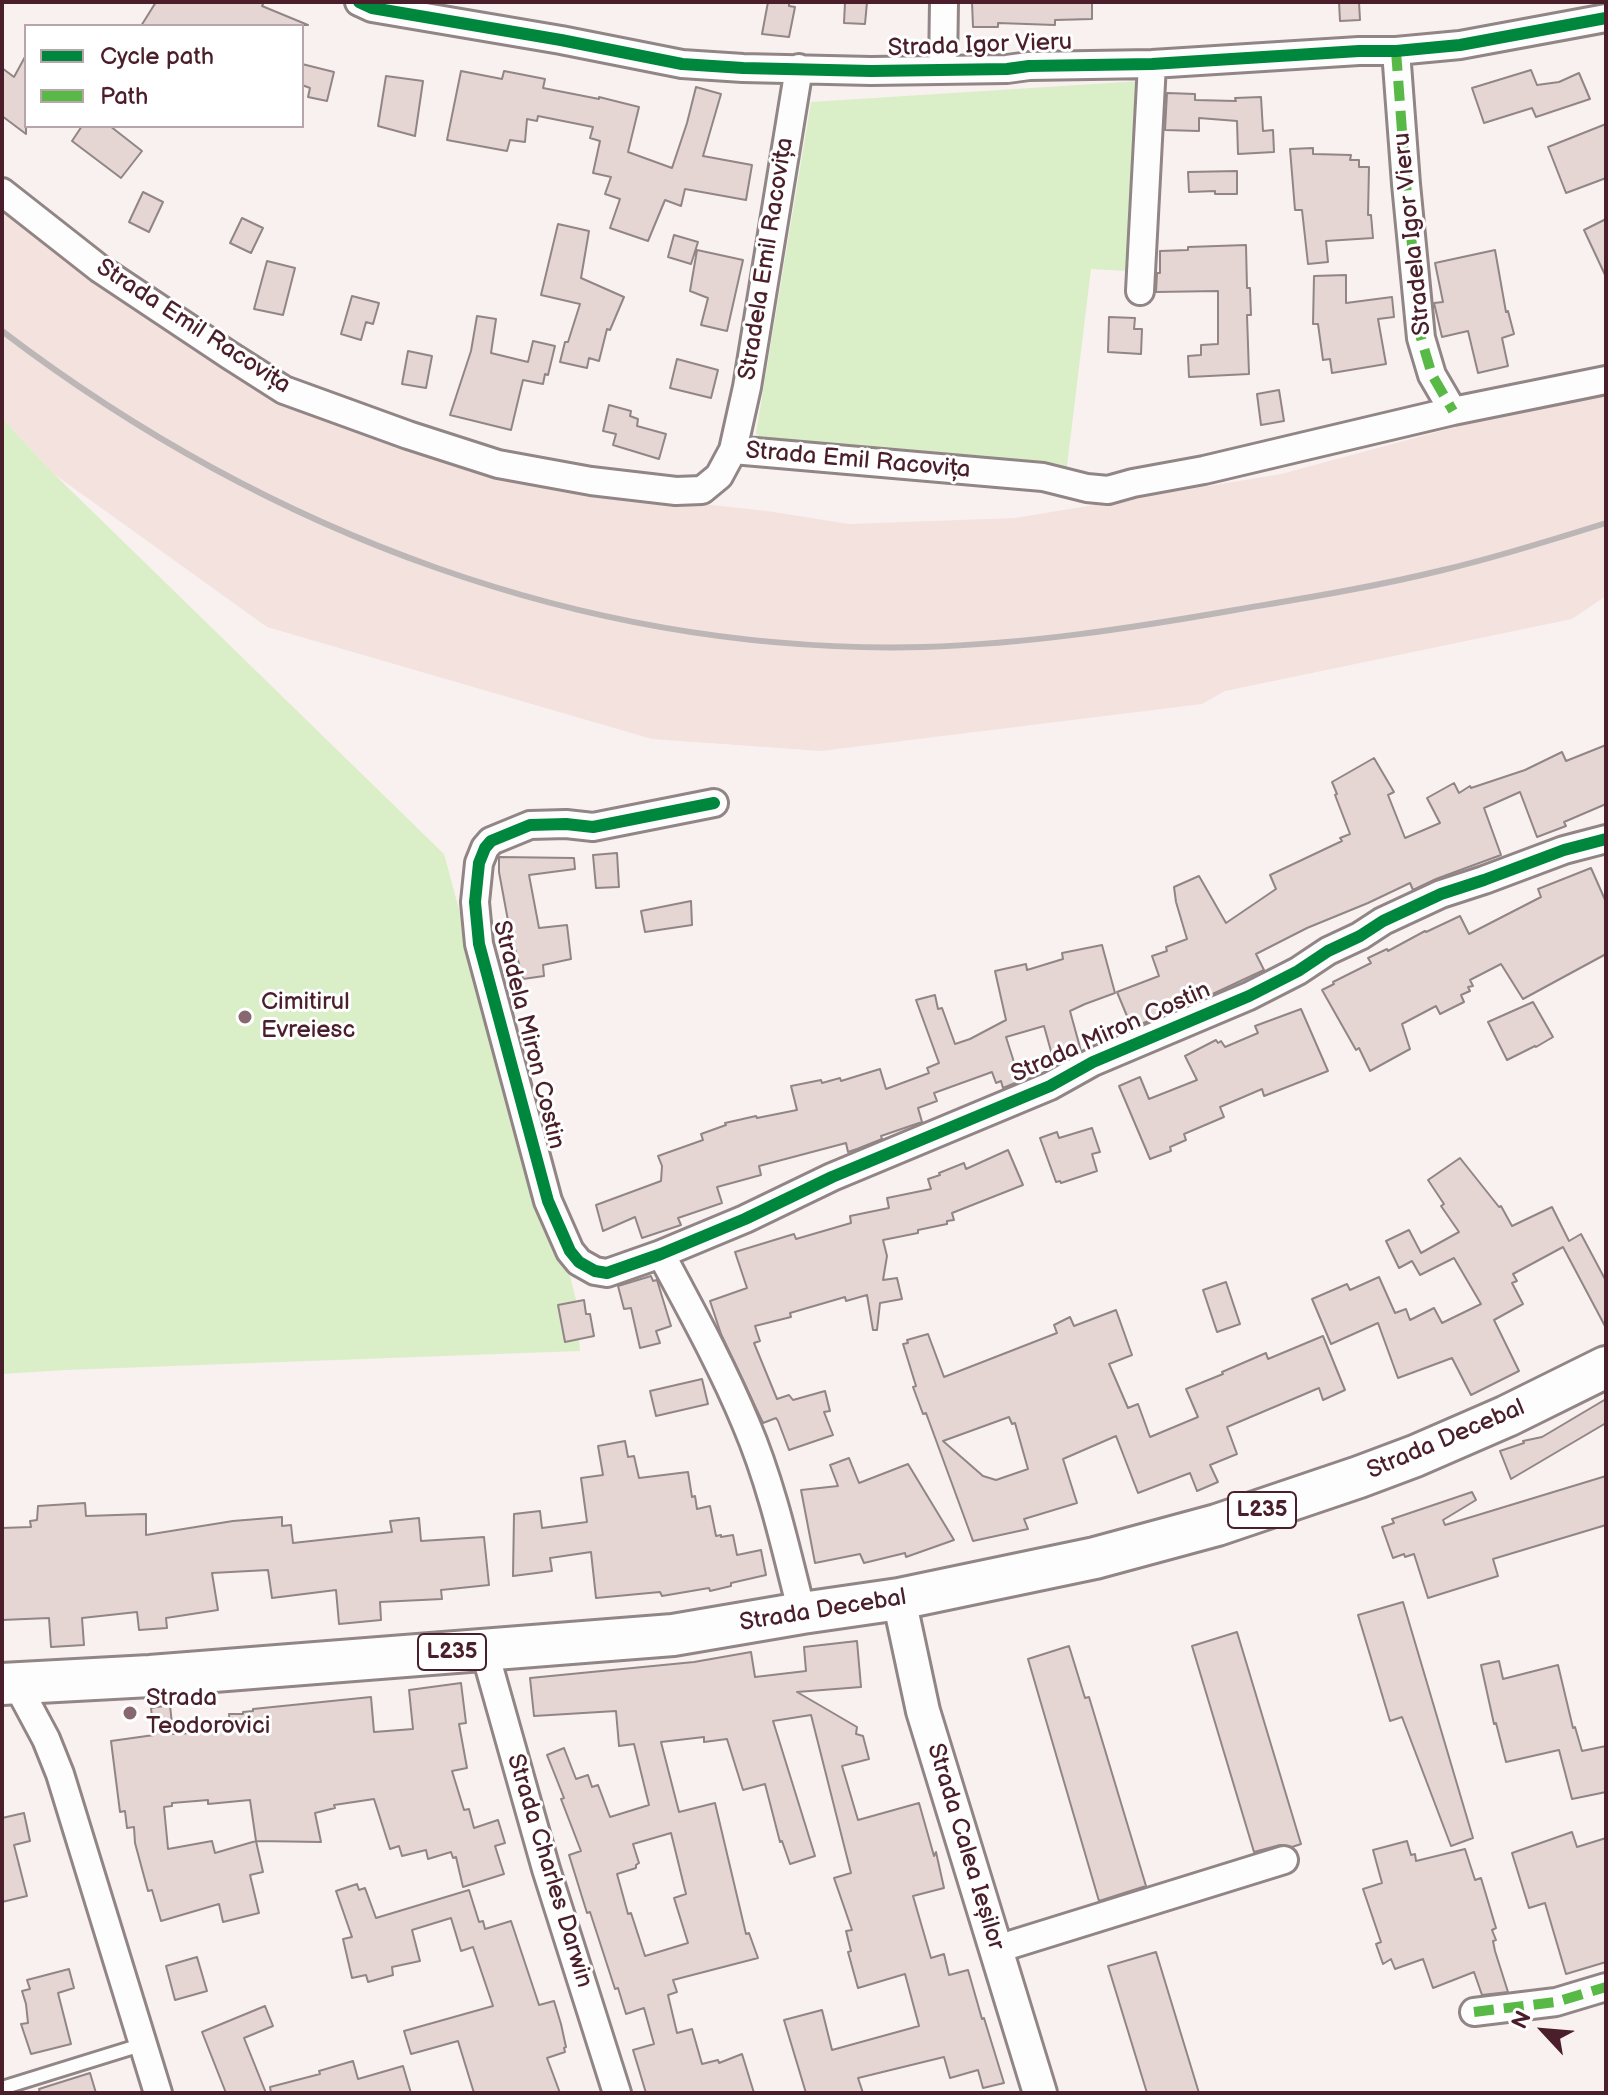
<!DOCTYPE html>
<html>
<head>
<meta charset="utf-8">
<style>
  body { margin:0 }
  #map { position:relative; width:1608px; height:2095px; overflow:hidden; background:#f9f1ef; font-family:"Balsamiq Sans",sans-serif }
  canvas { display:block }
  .frame { position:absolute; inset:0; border:4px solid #4a1f2b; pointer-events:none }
  .legend { position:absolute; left:24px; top:24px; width:280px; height:104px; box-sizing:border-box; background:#fff; border:2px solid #b7a5aa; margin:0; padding:10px 14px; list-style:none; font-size:24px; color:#4a1f2b }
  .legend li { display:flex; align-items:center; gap:16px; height:40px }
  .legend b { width:40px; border:2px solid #b7a5aa }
  .north { position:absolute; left:1504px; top:1991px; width:80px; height:80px; -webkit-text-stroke:6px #fff; paint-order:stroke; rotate:296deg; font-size:22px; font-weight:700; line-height:32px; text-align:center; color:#4a1f2b }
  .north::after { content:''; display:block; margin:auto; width:28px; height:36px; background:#4a1f2b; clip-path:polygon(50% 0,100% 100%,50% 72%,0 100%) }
</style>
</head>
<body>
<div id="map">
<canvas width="1608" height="2095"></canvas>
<div class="frame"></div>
<ul class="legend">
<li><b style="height:10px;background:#00873e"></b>Cycle path</li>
<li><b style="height:10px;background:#58b947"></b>Path</li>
</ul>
<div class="north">N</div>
</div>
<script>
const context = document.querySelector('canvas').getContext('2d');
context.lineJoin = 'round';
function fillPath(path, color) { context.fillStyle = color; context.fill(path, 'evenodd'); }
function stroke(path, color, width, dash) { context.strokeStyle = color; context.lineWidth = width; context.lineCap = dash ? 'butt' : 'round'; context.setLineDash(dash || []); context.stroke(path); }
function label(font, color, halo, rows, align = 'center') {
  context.font = font + ' "Balsamiq Sans",sans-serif'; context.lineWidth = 6; context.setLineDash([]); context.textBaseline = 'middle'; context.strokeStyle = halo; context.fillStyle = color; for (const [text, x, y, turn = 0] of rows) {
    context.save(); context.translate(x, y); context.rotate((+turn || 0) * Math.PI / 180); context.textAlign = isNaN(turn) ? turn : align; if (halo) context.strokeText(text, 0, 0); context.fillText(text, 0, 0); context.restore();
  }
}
fillPath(new Path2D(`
  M2,209l82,62 167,109 351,113 165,18 82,13 166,-6 266,-44 275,-74 50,-17v213l-34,23 -347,72 -23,13 -381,47 -169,-12 -385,-112 -213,-153 -52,-56z`), '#f4e2de');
fillPath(new Path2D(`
  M1141,81l-12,190 -38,-2 -25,205 -305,-32 -5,-9 55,-331z
  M2,418l52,56 390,380 103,379h9l12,35 8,32 4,51 -515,19 -63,4z`), '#daeec8');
const building = new Path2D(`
  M156,2h108l-2,4 46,19 -167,1z
  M768,2h21v4l6,1 -6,30 -27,-3z
  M845,2h22l-2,22 -21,-1z
  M972,2h120v17l-37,1v5l-57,-2v4h-25z
  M1339,2h20l1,18 -20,1z
  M26,55v79l-24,-18v-48l12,9z
  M302,64l32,8 -7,29 -19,-4 2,-9 -8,-3z
  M1531,70l6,15 22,-3 20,-9 11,26 -54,18 -4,-9 -48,15 -12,-35z
  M461,71l41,8 2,-8 41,8 -2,9 56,11v-2l40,10 -11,45 44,16 15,-45 9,-36 25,7 -18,62 49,9 -6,35 -61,-11 -4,17 -16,-6 -17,41 -38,-13 10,-29 -15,-5 6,-17 -18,-4 7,-32 -10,-3 3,-11 -55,-11 -1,5 -10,-2 -2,23 -15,-2 -3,11 -60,-11z
  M386,76l37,5 -8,55 -37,-10z
  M1167,93l28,1v6l41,1 -1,-3 26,-1 2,34 10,-1 1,22 -36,2 -1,-33 -38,-3v13l-34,-1z
  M1606,124v54l-40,15 -18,-46z
  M82,126h28l32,25 -21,27 -49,-37z
  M1313,148v6l38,1 -1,5h9v7h10l-1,48h3l2,23 -47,3 2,21 -20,2 -6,-54h-7l-5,-61z
  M1237,171v23h-22v-3l-26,1 -1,-20z
  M143,192l20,10 -14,30 -20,-10z
  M242,218l21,10 -12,25 -21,-10z
  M1606,219v58l-22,-47z
  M558,224l31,7 -8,47 43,19 -14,33 -3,-1 -8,32 -10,-3 -2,10 -27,-6 5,-20h3l12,-38 -39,-9z
  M674,235l24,7 -7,22 -23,-7z
  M1246,245l1,43h3l1,27h-4l2,59 -60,3 -1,-21 13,-1v-10l17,-1v-53l-62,1 1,-19h3v-22l28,-1v-3z
  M697,250l46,10 -16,71 -26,-6 7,-27 -18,-7z
  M1495,250l11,62 2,-1 6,23 -12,4 6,28 -30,7 -10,-42 -26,6 -8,-34 9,-1 -8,-39z
  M267,261l28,7 -12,47 -29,-6z
  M1346,275v28l46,-6 2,20 -16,2 8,45 -54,9 -2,-14 -7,1 -5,-36h-5l1,-48z
  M352,296l27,7 -6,21 -7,-2 -5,18 -20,-6z
  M477,316l19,3 -5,34 37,9 5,-21 22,5 -7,29 -3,-1 -2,10 -20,-4 -12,50 -61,-15 21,-64z
  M1109,317l26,1 -1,11h8l-1,25 -33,-2z
  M408,351l24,5 -6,32 -24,-4z
  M677,359l41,11 -7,28 -41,-10z
  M1279,390l5,31 -23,4 -4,-31z
  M609,405l22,6 -1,5 8,3 -1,7 29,8 -7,25 -46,-14 3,-11 -13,-3z
  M1606,745v59l-42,18 2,4 -29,11 -17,-45 -36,16 17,47 -65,24 -23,11 -3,-7 -42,20 -61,25 -51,26 8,16 -60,28 -2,-5 -40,16 2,3 -5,2 1,2 -28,12 -15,-36 42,-16 -7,-20 15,-5 -1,-4 21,-8 -11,-37 -2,-15 25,-11 27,47 50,-34 -6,-14 72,-34 -2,-3 10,-4 -15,-39 2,-1 -5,-12 42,-24 20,34 -6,3 17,43 35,-15 -13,-25 27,-15 5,10 11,-7 1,2 54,-18 37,-18 4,9z
  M617,853l2,34 -23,1 -3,-33z
  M499,857l75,1 1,11 -46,6 10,53 28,-3 4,34 -28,6 1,11 -21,3 -14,-53 -10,-54z
  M1591,868l15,34v52l-83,45 -22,-35 -31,16 3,6 -5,1 2,4 -9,4 3,7 -24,12 -4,-8 -34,18 8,25 -40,22 -11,-23 -3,2 -34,-60 12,-6 -1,-2 38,-19 -3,-5 19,-9 1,2 37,-20 1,1 34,-16 9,18 72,-37 -3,-8z
  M691,901l1,24 -47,7 -4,-21z
  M1102,945l13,48 -30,11 -15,7 11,40 -16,8 -11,3 -10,-36 -38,11 14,44 -17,7 -2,-7 -5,2 -4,-11 -58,21 3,8 -19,7 4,14 -41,14 1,3 -25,10 -9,3 -2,-9 -87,23 2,9 -44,12 5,16 -44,15 3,7 -39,13 -7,-21 -32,14 -7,-26 65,-24 1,-15 -4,-10 45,-16 -2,-6 25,-9 -1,-2 31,-7 1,2 40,-8 -6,-24 30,-6 1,3 18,-5 1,3 39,-12 6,20 43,-16 -2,-5 12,-5 -23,-63 19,-5 3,14 4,-1 13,36 15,-5 36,-19 -11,-49 31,-7 1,6 36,-11 -1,-6z
  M1533,1002l20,35 -17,10 -1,-1 -28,14 -19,-38z
  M1301,1009l27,62 -64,25 -2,-7 -42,18 4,10 -40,17 2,6 -16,7 1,4 -21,8 -31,-73 21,-9 9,22 48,-19 -12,-24 31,-16 2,3 3,-2 4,6 33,-14 -3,-7z
  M1092,1128l8,24 -8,2 5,17 -36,12 -1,-2 -4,1 -16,-44 17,-6 2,6z
  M1008,1150l15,35 -71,28 2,7 -7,1v3l-29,6v3l-35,7 4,16 -4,24 14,-2 5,21 -22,4 -3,27h-4l-6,-35 -21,6 -1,-4 -55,16 1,4 -36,9 5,15 -6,2 23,56 12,-4 4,5 32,-9 5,20 -6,1 9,23 -44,15 -11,-29 -2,-3 -13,5 -42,-89 -11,-33 37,-13 -12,-36 59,-18 2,5 55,-16 -1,-7 39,-8 -2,-10 44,-9 -3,-10 12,-4 -1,-2 25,-10 2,6z
  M1460,1158l39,49 2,-1 11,20 40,-19 17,34 12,-7 25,47v47l-43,-81 -50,27 4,7 -5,2 11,21 -29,16 25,51 -48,24 -19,-37 -54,20 -20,-55 -47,21 -19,-45 35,-15 3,6 29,-13 16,36 11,-4 4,11 24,-12 8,15 39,-19 -27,-46 -34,17 -8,-14 -13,7 -13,-27 23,-11 12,23 38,-21 -18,-26 3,-2 -16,-24z
  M651,1276l2,5 4,-1 14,46 -15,5 4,12 -20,5 -9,-40 -7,1 -6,-23z
  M1226,1282l14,42 -23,8 -14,-42z
  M584,1300l2,14h4l4,22 -29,6 -7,-37z
  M1116,1310l16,45 -23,9 19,44 10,-4 12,33 48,-20 -12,-28 37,-15 -1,-2 44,-19 2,6 55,-23 22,54 -22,10 -4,-12 -92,39 10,27 -27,11 8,17 -21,9 -7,-18 -52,20 -22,-57 -53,23 14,44 -53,16 4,10 -55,12 -47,-128 -3,1 -10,-27 3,-1 -13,-42 5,-1 -1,-3 21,-6 16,43 113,-44 -3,-8 16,-8 4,9zM1009,1417l3,7 3,-1 13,46 -32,11 -13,-4 -40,-35z
  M702,1379l6,25 -52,12 -6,-25z
  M1606,1399v24l-95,56 -11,-28 24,-8 -1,-2 19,-4z
  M625,1441l3,16 6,-1 5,22 49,-6 4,25 3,-1 2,13 13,-3 6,30 5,-1v2l12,-2 4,20 24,-5 5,25 -35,8v3l-21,5 -1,-3 -47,8 -2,-4 -64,6 -5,-46 -41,6 2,13 -39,5 1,-62 26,-3 2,17 45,-6 -6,-44 22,-3 -5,-29z
  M849,1458l10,25 49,-19 46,76 -48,17 -1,-4 -41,10 -4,-9 -45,9 -14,-73 37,-4 -8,-21z
  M1606,1476v49l-113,34 5,17 -70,22 -14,-44 -9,3 -1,-3 -11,4 -11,-31 12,-4 -2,-4 80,-27 4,8 -33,20 2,5z
  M85,1503l1,13 60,-2v21l87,-14 49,-4v9l9,-1 2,18 99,-11 -2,-11 29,-3 2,23 63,-4 5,48 -48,5 1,9 -62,3 1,18 -42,4 -3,-34 -64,8 -4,-28 -56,3 6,37 -52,8 1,10 -28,2 -2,-18 -55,6 2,27 -33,2 -2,-29 -47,2v-92l29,-1 -1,-6 7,-1 1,-14z
  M1403,1602l70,236 -22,8 -49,-129 -12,4 -32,-106z
  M1237,1632l64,212 -9,3 -12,-2 -26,7 -62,-206z
  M857,1641l4,46 -64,5 60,35 -1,7 7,2 6,23 -27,7 16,54 61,-17 15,53 2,-4 8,36 -31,8 18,62 13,-4 5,21 19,-5 14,49 2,-1 20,65 -21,5 -5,-18 -28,8 -6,-21 -86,21 5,15h-57l-22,-73 38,-10 10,40 87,-24 -14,-52 -47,14 -10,-36 3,-1 -5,-20 6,-1 -18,-52 17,-5 -40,-158 -38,6 42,135 -25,8 -8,-23 -2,1 -15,-58 -22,6 -16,-51 -23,3v-5l-43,5 18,70 36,-9 31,131 3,-1 9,25 -85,22 4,12 -9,3 9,38 15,-4 10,35 16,-4 1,3 23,-9 12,39h-108l-13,-43 21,-6 -10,-36 -18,6 -8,-26 -3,1 -25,-77 -3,1 -18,-58 12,-4 -20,-52 3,-1 -17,-43 17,-7 12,31 12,-4 4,12 6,-2 12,32 39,-12 -15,-61 -15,2 -3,-35 -82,5 -4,-38 164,-16 57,-10 4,25 51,-6 -2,-24zM671,1833l15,61 -12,4 14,45 -43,13 -14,-43 -3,1 -11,-40 19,-6v-3l3,-2 -6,-19z
  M1069,1646l16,52 4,-1 57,189 -47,15 -71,-242z
  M1499,1661l4,18 55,-14 15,63 2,-1 7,24 24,-5v46l-34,7 -13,-49 -53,12 -10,-39 -2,1 -13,-59z
  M461,1683l5,40 -7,1 8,44 -15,3 12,39 5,-1 5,19 24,-8 7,23 -10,3 9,28 -41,13 -7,-30 -3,1 -2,-6 -23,7 -2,-9 -24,6 -3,-10 -9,3 -16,-50 -40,6 1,3 -20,5 6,29 -65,-1 -6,-41 -42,4v-4l-36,3v3l-8,1 4,42 44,-8 3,12 41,-12 7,31 -13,3 9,38 -36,9 -4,-18 -58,17 -9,-31 -4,1 -13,-48 -1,-16 -7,1 -2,-17 -5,1 -9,-71 43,-6 -3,-27 19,-3 3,29 39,-2v-4l18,-1 -1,-13h14v-2l10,-1v-2l118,-12 3,35 39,-3 -4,-39z
  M24,1813l6,28 -16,4 13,51 -25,6v-84z
  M1572,1832l5,15 29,-9v124l-40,12 -21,-71 -16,5 -17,-55z
  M1407,1841l4,14 4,-1 1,7 49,-12 10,31 6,-2 15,50 -4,2 4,10 -3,1 2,10 13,41 -26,3 -8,-23 -41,16 -10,-29 -28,10 -4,-10 -8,5 -7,-20 5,-2 -18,-53 19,-6 -9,-33z
  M357,1884l2,6 6,-2 11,30 93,-28 10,32 4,-1 2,8 26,-8 28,84 15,-4 7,23 5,23 -2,1 1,4 -18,6 13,35h-86l-16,-52 -47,13 -7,-23 89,-25 -20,-59 -12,4 -10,-33 -39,12 8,31 -28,6 1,8 -25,7 -2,-7 -14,3 -9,-39 9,-2 -16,-46z
  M1156,1952l43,141h-52l-39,-127z
  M197,1957l10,34 -32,9 -9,-34z
  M69,1969l5,19 -16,5 13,51 -40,10 -10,-30 7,-1 -2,-19 -4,-13 8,-2 -3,-9z
  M265,2006l8,20 -29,12 22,55h-40l-24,-61z
  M353,2061l5,18 45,-13 8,27h-140l-1,-6 50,-13 -1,-3z
  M90,2073l6,20h-56l-1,-4z`);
fillPath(building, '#e5d6d3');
stroke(building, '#918586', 2);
const service = new Path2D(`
  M2,2088l142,-44`);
const minor = new Path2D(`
  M359,2l13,6 189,32 121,24 61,4 128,3 136,-2 22,-3 123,-2 207,-13h37l64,-6 146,-27
  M1396,51l10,133 15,154 11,37 21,36
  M943,70l1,-68
  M2,192l98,77 129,86 55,35 124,45 90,29 93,17 85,10 26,-1 17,-14 14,-26 14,-63 52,-319
  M1140,291l12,-227
  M733,450l310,27 44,11 21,2 25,-7 71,-13 249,-59 153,-31
  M714,803l-121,24 -27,-3 -36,1 -39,16 -6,7 -6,15 -4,39 4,42 69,257 22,50 9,11 16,9 12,2 54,-19 84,-35 87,-42 218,-91 43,-24 156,-66 49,-25 30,-20 32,-15 23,-15 58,-27 43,-14 80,-30 42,-11
  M661,1254c30,56 61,112 85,170 26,61 40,126 56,189
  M484,1649l62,220 71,224
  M16,1683l30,56 14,35 98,319
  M997,1949l287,-89
  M1474,2012l82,-10 50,-15`);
const tertiary = new Path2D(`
  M899,1599l24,112 117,382`);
const primary = new Path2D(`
  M2,1684l148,-8 523,-41 129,-22 97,-14 196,-41 122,-33 142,-48 56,-21 92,-40 99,-49`);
stroke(service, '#918586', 18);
stroke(minor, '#918586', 32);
stroke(tertiary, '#918586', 38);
stroke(primary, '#918586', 46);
stroke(service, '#fefdfd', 12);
stroke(minor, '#fefdfd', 26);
stroke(tertiary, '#fefdfd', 32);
stroke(primary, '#fefdfd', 40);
stroke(new Path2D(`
  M2,331c265,202 586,324 921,316 105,-3 209,-19 312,-37 70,-12 139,-23 208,-40 55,-13 109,-30 163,-47`), '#bcb6b7', 6);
stroke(new Path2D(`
  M1396,51l10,133 15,154 11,37 21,36
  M1474,2012l82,-10 50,-15`), '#58b947', 10, [20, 10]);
stroke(new Path2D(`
  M359,2l13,6 189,32 121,24 61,4 128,3 136,-2 22,-3 123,-2 207,-13h37l64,-6 146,-27
  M714,803l-121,24 -27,-3 -36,1 -39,16 -6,7 -6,15 -4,39 4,42 69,257 22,50 9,11 16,9 12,2 54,-19 84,-35 87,-42 218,-91 43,-24 156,-66 49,-25 30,-20 32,-15 23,-15 58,-27 43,-14 80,-30 42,-11`), '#00873e', 12);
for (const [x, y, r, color] of [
  [245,1017,8,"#876870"],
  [130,1713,8,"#876870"]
]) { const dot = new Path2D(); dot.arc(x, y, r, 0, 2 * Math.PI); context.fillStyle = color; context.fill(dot); stroke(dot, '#fff', 3); }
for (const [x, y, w] of [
  [1262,1510,68],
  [452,1652,68]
]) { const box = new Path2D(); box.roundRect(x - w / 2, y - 18, w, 36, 6); context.fillStyle = '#fff'; context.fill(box); stroke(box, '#4a1f2b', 2); }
label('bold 22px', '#4a1f2b', null, [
  ["L235",1262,1510],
  ["L235",452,1652]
]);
label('24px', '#4a1f2b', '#fff', [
  ["Strada Igor Vieru",980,46,-2],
  ["Stradela Igor Vieru",1413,234,-96],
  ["Stradela Emil Racovița",767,259,-81],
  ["Strada Emil Racovița",193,327,33],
  ["Strada Emil Racovița",858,461,5],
  ["Strada Miron Costin",1111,1033,-24],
  ["Stradela Miron Costin",528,1035,76],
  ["Strada Decebal",1446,1440,-23],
  ["Strada Decebal",823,1611,-9],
  ["Strada Calea Ieșilor",965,1847,73],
  ["Strada Charles Darwin",549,1871,73]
]);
label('24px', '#4a1f2b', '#fff', [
  ["Cimitirul",261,1003],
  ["Evreiesc",261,1031],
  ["Strada",146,1699],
  ["Teodorovici",146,1727]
], 'left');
</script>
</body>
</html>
